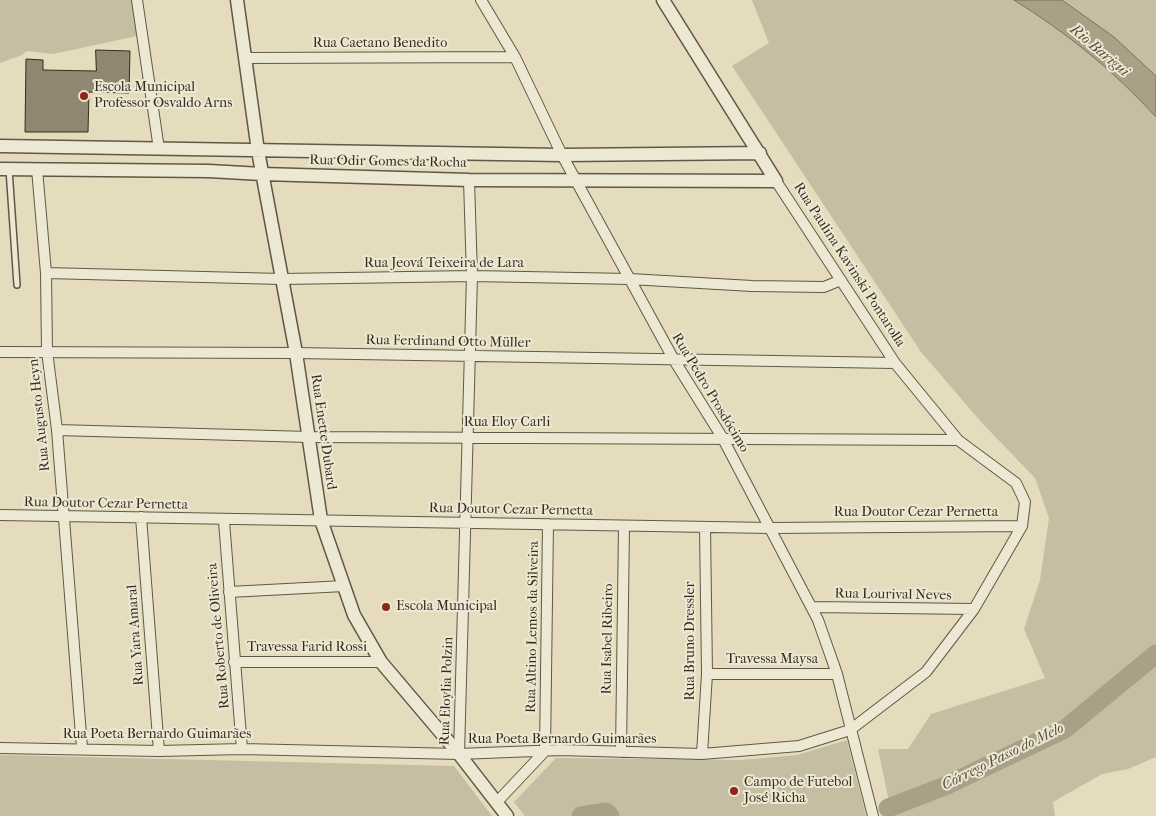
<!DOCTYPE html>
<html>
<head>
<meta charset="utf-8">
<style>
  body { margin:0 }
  canvas { display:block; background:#e4dcbd }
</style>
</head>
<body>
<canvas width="1156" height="816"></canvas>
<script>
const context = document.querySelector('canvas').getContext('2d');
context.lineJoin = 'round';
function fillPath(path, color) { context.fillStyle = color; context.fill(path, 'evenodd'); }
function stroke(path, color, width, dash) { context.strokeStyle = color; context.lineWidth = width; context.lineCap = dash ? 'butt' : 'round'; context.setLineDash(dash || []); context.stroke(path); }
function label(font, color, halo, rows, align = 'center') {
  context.font = font + ' "IM FELL French Canon",serif'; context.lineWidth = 4; context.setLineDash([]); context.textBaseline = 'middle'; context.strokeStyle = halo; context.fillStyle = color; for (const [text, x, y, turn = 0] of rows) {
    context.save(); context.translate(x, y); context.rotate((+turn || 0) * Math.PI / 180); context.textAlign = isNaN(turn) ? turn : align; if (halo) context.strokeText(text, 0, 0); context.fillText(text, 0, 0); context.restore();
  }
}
fillPath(new Path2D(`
  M0,0h131l6,36 -84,18 -26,-3 -5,4 -22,8z
  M752,0h262c53,33 100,71 142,117v640l-28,12 -26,5 -49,28 2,14h-163l-14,-67h30l23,-35 114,-36 -21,-49 16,-49 9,-62 -14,-40 -53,-55 -61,-71 -189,-286 37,-23z
  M1062,0h94v76l-42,-39z
  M847,740l19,76h-341l-11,-14 42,-44 185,2 56,-5z
  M0,755l454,11 38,50h-492z`), '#c6bea2');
const water = new Path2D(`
  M1014,0h48l52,37 42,39v41c-42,-46 -89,-84 -142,-117z`);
fillPath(water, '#a9a087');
stroke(water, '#7b715d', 1);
stroke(new Path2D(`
  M888,808l57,-22 120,-57 91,-75
  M581,816l25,-4 4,4`), '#a9a087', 19);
const building = new Path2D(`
  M96,50l34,1 -1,42 -40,-1 -1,40h-63l1,-73 17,1v10l53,1z`);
fillPath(building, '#908771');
stroke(building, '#362b1f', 1);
const service = new Path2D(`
  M9,169l8,116`);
const minor = new Path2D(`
  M137,0l22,149
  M481,0l34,57 47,98 112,205 48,77 96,183 19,54 36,142
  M245,58l270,-1
  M37,169l9,104 1,78 10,79 25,318
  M46,273l236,6 190,-3 158,3 122,7 72,1 17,-7
  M0,352l296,1 599,10
  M57,430l252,7 649,3
  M0,515l770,13 252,-2
  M141,517l18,234
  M224,521l18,228
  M229,592l115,-6
  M812,607l162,2
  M234,662h147
  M707,674h130
  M0,748l159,3 83,-2 217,5 101,-4 142,4 97,-8 51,-16 76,-58 48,-63 48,-83 3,-24 -9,-19 -58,-43 -63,-77 -119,-182
  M621,752l3,-226
  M459,754l13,-478 -3,-96
  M702,754l5,-80 -2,-147
  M497,802l48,-51 3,-227`);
const tertiary = new Path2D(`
  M237,0l21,151 38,202 25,167 33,95 27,47 78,92 48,62
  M663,0l113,181
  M0,146l562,9 198,-2
  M0,169l209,2 53,3 207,6 307,1`);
stroke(service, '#625746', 8);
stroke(minor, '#625746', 12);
stroke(tertiary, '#625746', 15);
stroke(service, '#ede8d4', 5);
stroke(minor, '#ede8d4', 10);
stroke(tertiary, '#ede8d4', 12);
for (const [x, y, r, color] of [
  [84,96,5,"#8f2418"],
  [386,607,5,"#8f2418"],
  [734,791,5,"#8f2418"]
]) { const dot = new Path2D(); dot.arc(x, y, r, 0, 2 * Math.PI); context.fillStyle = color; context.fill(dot); stroke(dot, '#ede8d4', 2); }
label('14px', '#362b1f', '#ede8d4', [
  ["Rua Caetano Benedito",380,44],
  ["Rua Odir Gomes da Rocha",388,162,1],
  ["Rua Jeová Teixeira de Lara",444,264],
  ["Rua Paulina Kavinski Pontarolla",849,265,57],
  ["Rua Ferdinand Otto Müller",448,342,1],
  ["Rua Pedro Prosdócimo",710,393,59],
  ["Rua Augusto Heyn",40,415,-96],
  ["Rua Eloy Carli",507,423],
  ["Rua Enette Dubard",323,432,82],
  ["Rua Doutor Cezar Pernetta",106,504,1],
  ["Rua Doutor Cezar Pernetta",511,510,1],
  ["Rua Doutor Cezar Pernetta",916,513],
  ["Rua Lourival Neves",893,595,1],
  ["Rua Altino Lemos da Silveira",533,627,-89],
  ["Rua Yara Amaral",136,635,-94],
  ["Rua Roberto de Oliveira",219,636,-95],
  ["Rua Isabel Ribeiro",608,639,-89],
  ["Rua Bruno Dressler",691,641,-90],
  ["Travessa Farid Rossi",307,648],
  ["Travessa Maysa",772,660],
  ["Rua Eloylia Polzin",447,691,-88],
  ["Rua Poeta Bernardo Guimarães",157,735],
  ["Rua Poeta Bernardo Guimarães",562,740]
]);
label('14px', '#362b1f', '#ede8d4', [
  ["Escola Municipal",94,88],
  ["Professor Osvaldo Arns",94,104],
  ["Escola Municipal",396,607],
  ["Campo de Futebol",744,783],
  ["José Richa",744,799]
], 'left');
label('italic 15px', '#584e3e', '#ede8d4', [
  ["Rio Barigui",1099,51,40],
  ["Córrego Passo do Melo",1003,757,-26]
]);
</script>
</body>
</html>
